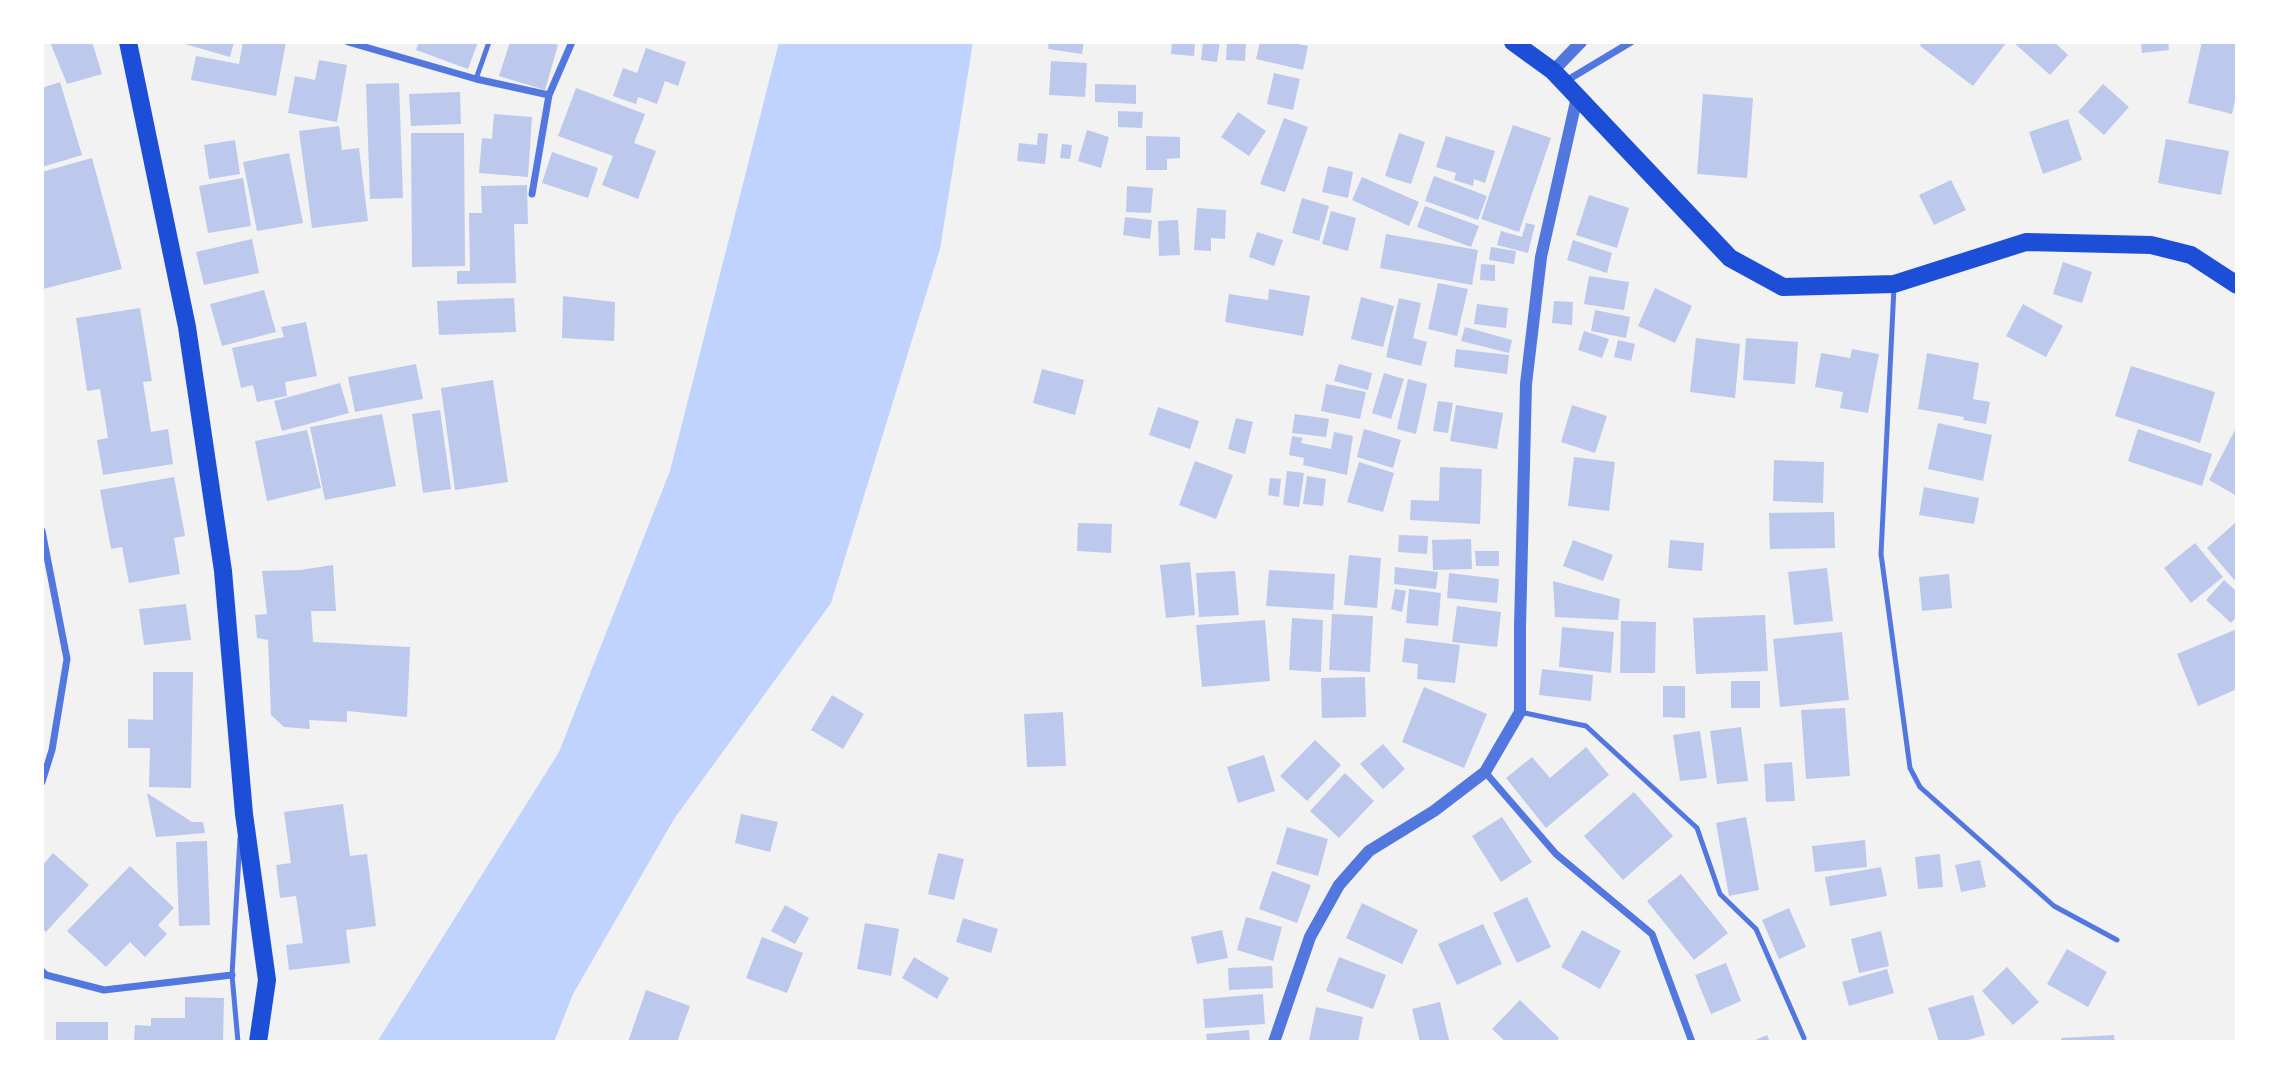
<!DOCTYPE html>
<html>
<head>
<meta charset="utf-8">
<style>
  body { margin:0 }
  #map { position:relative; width:2279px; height:1084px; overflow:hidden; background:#f2f2f2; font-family:"Exo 2",sans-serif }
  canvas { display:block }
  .frame { position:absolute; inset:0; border:44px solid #fff; pointer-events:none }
</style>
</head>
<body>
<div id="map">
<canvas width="2279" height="1084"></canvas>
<div class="frame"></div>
</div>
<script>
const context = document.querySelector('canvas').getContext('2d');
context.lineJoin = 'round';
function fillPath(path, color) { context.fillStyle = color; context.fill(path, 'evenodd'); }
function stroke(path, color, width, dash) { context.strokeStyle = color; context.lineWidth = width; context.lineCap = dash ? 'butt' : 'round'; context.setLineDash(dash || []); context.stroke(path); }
fillPath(new Path2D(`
  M779,42h194l-33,207 -109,354 -157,216 -101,175 -19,48h-177l182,-290 111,-281z`), '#bfd3fe');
fillPath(new Path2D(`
  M50,42h42l10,32 -35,10z
  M178,42h56l-4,15z
  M243,42h43l-10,54 -85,-16 5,-24 43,8z
  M419,42h59l-10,27 -52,-19z
  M510,42h40l8,3 -13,45 -46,-14z
  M1049,42h35l-2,12 -34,-5z
  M1172,42h23l-1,14 -23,-2z
  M1203,42h17l-3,20 -16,-2z
  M1227,42h19l-1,19 -19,-1z
  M1260,42h30l18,4 -5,24 -47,-11z
  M1923,42h82l1,1 -33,43 -53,-40z
  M2013,42h41l14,13 -18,20z
  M2141,42h27l1,8 -27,3z
  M2202,42h35v50l-5,22 -44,-11z
  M646,48l40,14 -8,24 -13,-5 -8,23 -19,-7 -2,7 -23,-8 10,-28 14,5z
  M319,60l28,5 -10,57 -49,-9 7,-37 20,4z
  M1051,61l36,2 -2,34 -36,-2z
  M1274,73l26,6 -7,31 -26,-6z
  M60,82l22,73 -40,12v-79z
  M399,83l4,115 -33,1 -4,-115z
  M1095,84l41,1v19l-41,-2z
  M2103,84l26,23 -25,28 -26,-23z
  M576,88l69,26 -11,29 22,8 -18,48 -36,-14 11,-29 -55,-20z
  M460,92l1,32 -50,2 -2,-32z
  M1703,94l50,4 -6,80 -50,-4z
  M1118,111l25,1 -1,16 -24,-1z
  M1238,112l28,19 -17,25 -28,-19z
  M494,114l38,3 -4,60 -49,-4 3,-35 10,1z
  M1284,118l24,9 -23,65 -25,-8z
  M2068,119l14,41 -39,14 -14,-42z
  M1513,125l38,13 -32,94 -38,-13z
  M339,126l3,24 17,-2 9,73 -56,7 -13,-97z
  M1087,130l22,7 -8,31 -23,-7z
  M411,133h53l1,133 -53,1z
  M1038,133l10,1 -3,30 -28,-3 2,-18 18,2z
  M1399,133l26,9 -14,42 -26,-8z
  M1146,136l34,1v21l-13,1v11h-21z
  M1446,136l49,15 -10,32 -11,-4 -1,7 -19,-6 2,-7 -20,-6z
  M2166,139l63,12 -8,44 -63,-12z
  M235,140l5,34 -31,5 -5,-34z
  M1062,144l10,1 -2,14 -10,-1z
  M552,152l46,16 -10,30 -46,-15z
  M289,153l14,70 -46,8 -14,-69z
  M92,158l30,111 -79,20 -1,-117z
  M1328,166l25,6 -5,26 -26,-6z
  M1434,176l53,20 -9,24 -53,-19z
  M1362,177l57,25 -10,24 -57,-26z
  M243,178l8,48 -43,7 -9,-47z
  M1951,180l15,30 -32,15 -15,-30z
  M527,185l1,39h-14l2,59 -59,1v-13h13l-1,-58h13l-1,-27z
  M1127,186l26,2 -2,25 -25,-1z
  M1589,195l40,13 -12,40 -41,-13z
  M1302,198l27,8 -10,35 -27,-8z
  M1425,206l54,20 -8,21 -54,-20z
  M1197,208l29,2 -1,29 -14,-1v13l-17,-1z
  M1331,211l25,7 -8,33 -26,-7z
  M1125,217l27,3 -2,19 -27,-4z
  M1178,220l2,35 -21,1 -1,-35z
  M1526,223l9,2 -7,28 -31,-8 4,-14 21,6z
  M1257,232l26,8 -9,26 -25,-9z
  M1386,234l92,16 -6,35 -92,-17z
  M252,239l7,34 -55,12 -8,-33z
  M1573,240l39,13 -5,20 -40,-13z
  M1491,247l25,4 -2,13 -25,-4z
  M2063,262l29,10 -10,31 -29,-9z
  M1481,264l14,1v16l-15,-1z
  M1589,276l40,6 -5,28 -40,-6z
  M1438,283l30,6 -11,47 -29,-7z
  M1655,288l37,18 -17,37 -37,-17z
  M1269,289l41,7 -7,40 -78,-14 4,-28 39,6z
  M264,290l12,42 -54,14 -12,-42z
  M563,296l52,6 -1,39 -52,-3z
  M1361,297l33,9 -11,41 -32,-8z
  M514,298l2,34 -77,3 -2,-34z
  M1399,298l22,5 -8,35 14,4 -6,24 -35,-9z
  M1554,301l19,1 -1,23 -20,-2z
  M1477,304l31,4 -2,20 -32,-4z
  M2023,304l40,22 -17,31 -40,-21z
  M140,308l12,73 -9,1 8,50 17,-3 5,35 -70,11 -6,-35 11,-2 -8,-49 -13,2 -11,-73z
  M1595,310l35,7 -4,21 -35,-7z
  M306,322l11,54 -32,6 2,14 -30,6 -4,-17 -12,3 -9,-40 52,-11 -3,-10z
  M1465,327l47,13 -3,13 -48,-12z
  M1584,331l25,8 -7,19 -24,-8z
  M1696,338l44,6 -5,54 -45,-6z
  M1746,338l52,4 -3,42 -52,-4z
  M1618,340l17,4 -4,17 -17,-4z
  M1456,349l53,6 -2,19 -53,-7z
  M1852,349l27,5 -11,59 -28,-5 3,-16 -28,-5 6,-34 29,5z
  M1927,353l52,10 -6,36 17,3 -4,22 -23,-4 1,-3 -46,-8z
  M416,364l7,35 -68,13 -7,-35z
  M1339,364l33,9 -4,17 -34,-9z
  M2131,366l84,26 -15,51 -85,-27z
  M1042,369l42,11 -9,35 -42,-12z
  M1384,373l20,6 -13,40 -19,-6z
  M1408,379l19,5 -11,50 -19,-5z
  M493,380l15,102 -53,8 -14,-102z
  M340,383l9,30 -67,18 -8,-30z
  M1326,384l40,8 -6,27 -39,-8z
  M1438,401l15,2 -5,30 -15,-2z
  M1456,405l47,8 -6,36 -47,-8z
  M1572,405l35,11 -12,37 -34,-11z
  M1158,407l41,14 -9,28 -41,-14z
  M440,410l11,79 -28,4 -11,-79z
  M382,414l14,72 -71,14 -15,-73z
  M1295,414l34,5 -3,18 -34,-4z
  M1236,418l17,4 -8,32 -17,-5z
  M1938,423l54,12 -9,46 -55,-12z
  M2237,426v70l-28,-16z
  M1364,429l37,11 -8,28 -36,-11z
  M2138,429l74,25 -10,32 -74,-25z
  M307,430l14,58 -54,13 -12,-60z
  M1334,432l19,4 -6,39 -44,-10 1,-7 -15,-3 3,-19 11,2 -2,5 30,6z
  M1574,457l41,5 -6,49 -41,-5z
  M1774,460l50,2 -1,41 -50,-2z
  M1195,461l38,14 -17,44 -37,-14z
  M1359,462l35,11 -11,39 -36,-10z
  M1440,467l42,2 -2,55 -70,-4 1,-20 28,1z
  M1287,471l17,2 -5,34 -16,-2z
  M1307,476l19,3 -3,27 -20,-2z
  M174,477l11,59 -11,2 6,36 -51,9 -7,-36 -11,2 -11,-59z
  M1270,478l11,1 -2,18 -11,-2z
  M1924,487l55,11 -5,26 -55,-9z
  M1834,512l1,36 -65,1 -1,-36z
  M1078,523l34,1 -1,29 -34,-2z
  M2235,523l2,2v58l-30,-35z
  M1399,535l29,1 -1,18 -29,-2z
  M1471,539l1,30 -39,1 -1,-30z
  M1573,540l40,15 -10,26 -40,-15z
  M1670,540l34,3 -2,28 -34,-3z
  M2195,543l28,34 -32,26 -27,-35z
  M1475,551h24v15h-23z
  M1349,555l32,3 -4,50 -33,-3z
  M1190,562l5,53 -29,3 -6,-53z
  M333,565l3,46h-25l2,31 97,5 -3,70 -60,-6v11l-38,-2 1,9 -26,-2 -13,-12 -3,-75 -11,-2 -2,-23 12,-1 -5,-43 38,-1z
  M1395,567l43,5 -2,17 -42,-5z
  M1827,568l6,53 -39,4 -6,-53z
  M1269,570l66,4 -2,36 -67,-4z
  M1235,571l4,44 -40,2 -3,-44z
  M1449,573l50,6 -2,24 -50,-5z
  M1949,574l3,34 -30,3 -3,-34z
  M2224,580l13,12v24l-6,7 -25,-23z
  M1553,581l67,18 -2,21 -63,-3z
  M1395,589l11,2 -4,21 -11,-3z
  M1409,589l32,4 -3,33 -32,-3z
  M186,604l5,36 -47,5 -5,-36z
  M1457,606l44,6 -4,35 -45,-5z
  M1332,614l41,2 -3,56 -41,-2z
  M1765,615l3,56 -72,3 -3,-56z
  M1292,618l31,2 -2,52 -32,-2z
  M1265,620l5,61 -68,6 -6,-62z
  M1621,621l35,1 -1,51h-35z
  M1562,627l52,5 -3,41 -52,-6z
  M2237,629v60l-39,17 -21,-52z
  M1842,632l7,68 -69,7 -7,-68z
  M1405,638l55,7 -5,38 -38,-4 1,-15 -16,-2z
  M1542,669l51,6 -2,26 -52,-6z
  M153,672h40l-2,116 -42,-1 1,-39h-22v-29l25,1z
  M1365,677l1,40 -44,1 -1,-40z
  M1731,681h29v27h-29z
  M1663,686h22v32l-22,-1z
  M1424,687l63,27 -23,54 -62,-26z
  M832,695l32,19 -21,35 -32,-19z
  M1845,708l5,68 -44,3 -5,-69z
  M1063,712l3,54 -39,1 -3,-53z
  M1741,727l7,54 -31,3 -7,-53z
  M1700,731l7,47 -27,3 -7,-46z
  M1315,740l26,25 -34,36 -27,-25z
  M1383,744l22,25 -22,20 -23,-25z
  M1586,747l23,28 -63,53 -40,-50 26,-21 18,21z
  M1264,755l11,36 -37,12 -11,-36z
  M1792,762l3,39 -29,1 -2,-38z
  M1345,773l29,28 -35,37 -29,-27z
  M1634,792l39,44 -50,44 -39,-44z
  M147,793l45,29h11l2,11 -49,4z
  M343,804l7,52 17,-2 9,72 -30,4 4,33 -61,7 -3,-25 17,-2 -7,-47 -16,2 -4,-33 15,-2 -7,-51z
  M741,814l37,8 -8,30 -35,-9z
  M1502,817l30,45 -31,20 -29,-46z
  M1746,817l13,73 -30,6 -13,-73z
  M1287,827l41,12 -10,37 -42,-12z
  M1865,840l2,27 -52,5 -3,-26z
  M207,841l3,84 -31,1 -3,-84z
  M53,853l36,32 -43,47 -4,-4v-62z
  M938,853l26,6 -10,41 -26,-6z
  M1940,854l3,33 -25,2 -3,-32z
  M1980,860l6,27 -25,5 -6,-27z
  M130,866l44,42 -16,17 9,9 -22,23 -15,-15 -24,25 -39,-36z
  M1881,867l6,29 -57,10 -5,-29z
  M1272,871l39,14 -14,38 -38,-14z
  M1681,874l47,59 -34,27 -47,-59z
  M1527,897l24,50 -34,16 -24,-50z
  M1362,903l56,27 -16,34 -56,-26z
  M785,905l24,13 -14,26 -24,-13z
  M1789,908l17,39 -27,12 -17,-39z
  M1246,917l36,10 -9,34 -36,-11z
  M963,918l35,11 -7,24 -35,-11z
  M865,923l34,6 -8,47 -34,-7z
  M1483,924l19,40 -45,21 -19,-41z
  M1222,930l6,28 -31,6 -6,-27z
  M1582,930l39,21 -21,38 -39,-22z
  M1881,931l8,35 -30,7 -8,-34z
  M762,937l41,16 -16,40 -41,-15z
  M2067,949l40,23 -19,35 -41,-23z
  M914,957l35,21 -12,21 -35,-21z
  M1339,957l47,18 -13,34 -47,-18z
  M1726,963l15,38 -30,13 -16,-39z
  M1272,966l1,22 -44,2 -1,-22z
  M2007,967l32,35 -26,23 -31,-34z
  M1887,969l7,24 -45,13 -7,-24z
  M646,990l44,16 -13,36h-49z
  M1263,994l2,30 -60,4 -2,-29z
  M1973,995l12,40 -24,7h-22l-11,-34z
  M185,997l39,1 -1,44h-89l1,-17 16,1v-8h34z
  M1520,1000l39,38 -3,4h-50l-14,-13z
  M1440,1002l9,38 -29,2 -8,-33z
  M1316,1007l47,10 -5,25 -49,-1z
  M56,1022h52v20h-52z
  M1249,1030l1,12h-43l-1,-8z
  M1767,1035l3,7h-19z
  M2114,1035l1,7h-54v-4z`), '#bdc9ec');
stroke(new Path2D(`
  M476,79l13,-37
  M1894,287l-13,267 29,214 10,19 134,119 63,34
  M1520,712l66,14 111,102 23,66 36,35 48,109
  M238,1042l-6,-67 8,-137`), '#5277de', 5);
stroke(new Path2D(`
  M348,42l128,37 73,16 23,-53
  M1566,81l65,-39
  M532,194l17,-99
  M42,531l25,128 -15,91 -10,32
  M1485,772l71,82 96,80 40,108
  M42,971l4,4 58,15 128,-15`), '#5277de', 7);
stroke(new Path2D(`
  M1553,71l28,-29
  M1274,1042l36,-105 29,-52 30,-34 65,-40 51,-39 35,-60v-85l6,-243 15,-127 36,-160`), '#5277de', 12);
stroke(new Path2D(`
  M128,42l59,285 36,244 21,243 23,166 -9,62
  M1513,42l40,29 177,187 53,29 111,-3 132,-42 125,3 40,10 46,30`), '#1d4ed8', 18);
</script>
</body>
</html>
